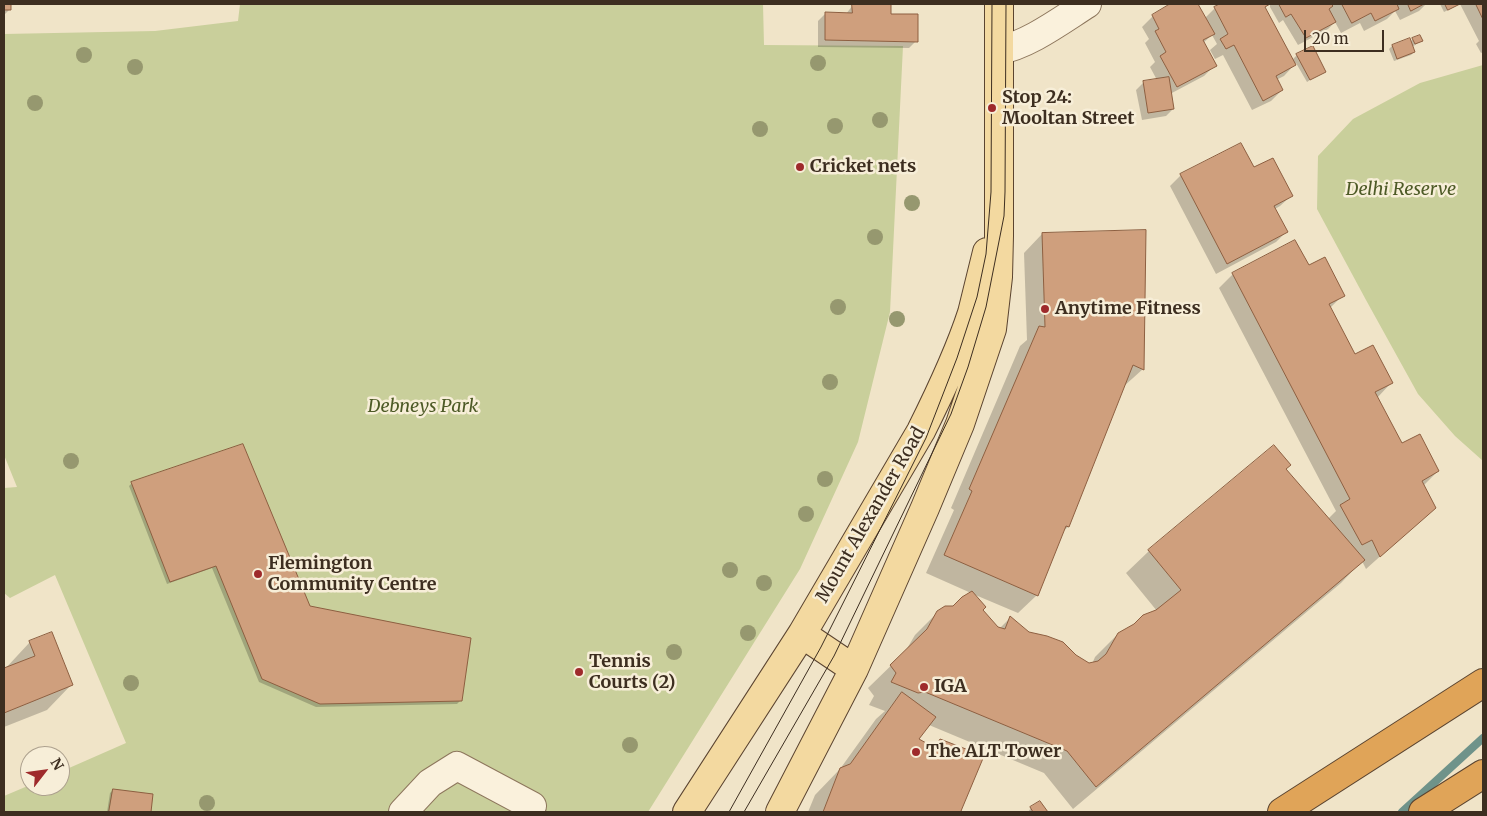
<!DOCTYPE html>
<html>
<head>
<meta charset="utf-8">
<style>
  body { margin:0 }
  #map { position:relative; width:1487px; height:816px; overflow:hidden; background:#f0e4c8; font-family:Merriweather,serif }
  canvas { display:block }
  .frame { position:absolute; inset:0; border:5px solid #3d2e20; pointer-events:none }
  .north { position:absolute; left:20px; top:746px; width:50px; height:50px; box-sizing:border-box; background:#f7eed8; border:1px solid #ada18e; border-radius:50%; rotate:60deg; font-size:14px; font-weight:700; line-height:20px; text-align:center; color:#3d2e20 }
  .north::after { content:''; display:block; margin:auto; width:18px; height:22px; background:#9e2a2b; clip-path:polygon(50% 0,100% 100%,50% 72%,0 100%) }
  .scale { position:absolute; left:1304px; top:30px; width:80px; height:22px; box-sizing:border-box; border:2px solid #3d2e20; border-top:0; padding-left:6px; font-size:15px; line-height:18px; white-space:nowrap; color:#3d2e20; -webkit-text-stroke:4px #f7eed8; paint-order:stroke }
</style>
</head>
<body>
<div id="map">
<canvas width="1487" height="816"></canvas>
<div class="frame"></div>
<div class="north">N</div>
<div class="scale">20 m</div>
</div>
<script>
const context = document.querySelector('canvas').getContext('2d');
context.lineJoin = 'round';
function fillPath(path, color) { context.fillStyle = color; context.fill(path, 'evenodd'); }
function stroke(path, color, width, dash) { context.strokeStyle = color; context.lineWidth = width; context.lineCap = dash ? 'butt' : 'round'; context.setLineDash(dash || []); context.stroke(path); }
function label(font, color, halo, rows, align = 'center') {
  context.font = font + ' Merriweather,serif'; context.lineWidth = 5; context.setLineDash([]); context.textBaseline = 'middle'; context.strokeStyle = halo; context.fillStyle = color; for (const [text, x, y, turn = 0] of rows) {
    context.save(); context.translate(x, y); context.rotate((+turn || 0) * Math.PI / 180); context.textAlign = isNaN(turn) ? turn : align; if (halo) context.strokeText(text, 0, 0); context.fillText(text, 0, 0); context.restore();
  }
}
fillPath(new Path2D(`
  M240,4h523l1,41 139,1 -13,266 -32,130 -58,127 -152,243h-644v-16l26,-11v1h30v-14l66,-29 -71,-168 -45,23 -6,-5v-105l13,-1 -13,-32v-421l151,-3 83,-10z
  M1483,65v396l-28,-25 -37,-42 -52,-94 -49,-91 1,-53 35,-37 67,-36z`), '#c9cf9b');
fillPath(new Path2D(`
  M4,4h5v6l-5,5z
  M1173,4h24l8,14 14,-14h49l-4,4 28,52 5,-5 27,16 -17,11 -11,-19 -12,13 -8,4 6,10 -11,11 -19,9 -29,-55 -8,4 -5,-9 7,-6 -5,-9 -9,8 12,22 -11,11 -34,18 3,15 -7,7 -24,4 -6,-30 7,-7 14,-3 -7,-13 5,-5 -10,-19 4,-4 -7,-12 11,-11z
  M1270,4h156l-7,7 -19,9 -5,-9 -8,8 -23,12 -4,-8 -19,10 -6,-11 -7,7 -30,16 -15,-25 -4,3 -9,-16z
  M1440,4h43v48l-2,1 -5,-9 3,-3 -19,-37 -16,8z
  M853,5l63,36 -7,7 -91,-1v-26l8,-8 20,1z
  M1413,39l8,2 -9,6 2,5 -3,3 -17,6 -5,-12 3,-3 18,-4z
  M1181,175l110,21 -11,10 -5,3 11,23 -10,10 -60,32 -46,-88z
  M1042,234l101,135 -20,18 -55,140 -6,5 -25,63 -19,18 -45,-19 9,16 17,19 11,-11 18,15 47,23 14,8h3l3,-7 23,-23 39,-23 -31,-38 23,-22 125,-105 11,23 43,50 8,-8 -117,-223 14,-14 76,-7 34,28 -13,13 25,48 36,27 -14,15 24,47 37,26 -14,14 10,23 -68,61 -4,-8 -21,22 -268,226 -29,-36 -115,-48 -11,15 15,8 7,-8 21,72h-153l7,-17 25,-26 36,-50 9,-8 -16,-6 5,-9 -6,-8 37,-36 10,-17 23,-23 15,-5 18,-14 -45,-20 28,-63 -3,-2 69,-162 7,-6 -3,-87z
  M132,483l177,124 152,93 -4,4 -141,3 -57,-25 -47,-114 -45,16 -38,-98z
  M30,642l42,42 -25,26 -43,17v-57z
  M113,790l39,5 -3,17h-42l3,-19z
  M1040,803l6,9h-18l3,-4z`), '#0003');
stroke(new Path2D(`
  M1402,812l81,-74`), '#6f938a', 8);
const building = new Path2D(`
  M4,4h7v6h-7z
  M852,4h39v10h27v28l-93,-2v-28l27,1z
  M1170,4h28l17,30 -12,6 14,26 -40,21 -17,-31 6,-4 -11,-21 4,-2 -7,-14z
  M1220,4h50l-5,3 31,58 -20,11 7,14 -20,11 -29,-56 -8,4 -6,-10 8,-5 -14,-27z
  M1279,4h52l2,2 -4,3 7,13 -30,16 -15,-24 -5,3z
  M1342,4h55l2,5 -24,12 -4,-8 -19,10z
  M1408,4h16l-13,7z
  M1445,4h15l-12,6z
  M1476,4h7v15z
  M1420,35l3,6 -8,3 -3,-6z
  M1410,38l5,14 -18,7 -5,-14z
  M1313,46l13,26 -16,8 -14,-26z
  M1169,77l5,32 -26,4 -5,-32z
  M1241,143l13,24 19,-9 20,38 -19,10 14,26 -61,32 -47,-90z
  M1146,230l-2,140 -11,-5 -64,162 -3,-1 -28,70 -94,-41 28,-64 -3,-2 70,-163 6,1 -3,-94z
  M1295,240l14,25 16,-8 20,39 -16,8 26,50 18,-9 20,38 -18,9 27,51 18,-9 19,37 -17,10 14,27 -56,49 -8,-17 -10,5 -22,-40 10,-6 -118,-226z
  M243,444l67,162 161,32 -9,63 -142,3 -58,-25 -46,-113 -46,16 -39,-100z
  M1274,445l17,20 -5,4 79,91 -269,227 -29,-36 -142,-59 -7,1 -27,-11 5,-9 -6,-8 37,-36 10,-18 8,-5h8l9,-9 10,-6 14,16 -3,3 15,17 7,2 5,-13 19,16 18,4 16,6 13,13 13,8 9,-2 8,-7 12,-21 16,-9 9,-9 13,-5 25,-20 -33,-40z
  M52,632l21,53 -69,28v-45l31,-12 -6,-15z
  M902,692l34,25 -17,22 16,9 5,-9 44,17 -23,55 2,1h-140l17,-44 10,-4z
  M113,789l40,5 -2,18h-42z
  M1040,801l8,11h-15l-3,-5z`);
fillPath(building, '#cf9f7d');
stroke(building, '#8d5f41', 1);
const minor = new Path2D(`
  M999,50c28,-4 64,-31 88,-46
  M403,812l27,-29 27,-17 75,40 -4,6`);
const major = new Path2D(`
  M802,634l52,35
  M687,812l115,-178 119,-203c19,-38 38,-78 51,-118 5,-20 10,-41 15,-61
  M780,812l74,-143 71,-161 35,-84 32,-95 6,-52 1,-41v-232`);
const highway = new Path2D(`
  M1282,812l201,-129
  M1423,812l60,-38`);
stroke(minor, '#8d765c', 30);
stroke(major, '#5b4430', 30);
stroke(highway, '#5b4430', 30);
stroke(minor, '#faf1dc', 28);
stroke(major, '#f3d9a0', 28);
stroke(highway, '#e0a458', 28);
stroke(new Path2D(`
  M729,812l92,-165 105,-209 31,-80 20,-61 9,-43 5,-62 1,-188
  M744,812l90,-156 117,-242 17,-47 18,-60 18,-91 1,-24 1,-188`), '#3d2e20', 1);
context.fillStyle = '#96986f';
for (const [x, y] of [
  [84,55],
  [818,63],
  [135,67],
  [35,103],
  [880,120],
  [835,126],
  [760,129],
  [912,203],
  [875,237],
  [838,307],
  [897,319],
  [830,382],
  [71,461],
  [825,479],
  [806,514],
  [730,570],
  [764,583],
  [748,633],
  [674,652],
  [131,683],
  [630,745],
  [207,803]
]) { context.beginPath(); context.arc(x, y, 8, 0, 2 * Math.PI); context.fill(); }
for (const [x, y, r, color] of [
  [992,108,5,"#9e2a2b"],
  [800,167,5,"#9e2a2b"],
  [1045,309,5,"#9e2a2b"],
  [258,574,5,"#9e2a2b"],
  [579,672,5,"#9e2a2b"],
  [924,687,5,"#9e2a2b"],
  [916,752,5,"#9e2a2b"]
]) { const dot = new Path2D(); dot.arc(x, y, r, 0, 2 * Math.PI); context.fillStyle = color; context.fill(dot); stroke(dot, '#f7eed8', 2); }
label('bold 18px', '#3d2e20', '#f7eed8', [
  ["Stop 24:",1002,98],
  ["Mooltan Street",1002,119],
  ["Cricket nets",810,167],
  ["Anytime Fitness",1055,309],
  ["Flemington",268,564],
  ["Community Centre",268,585],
  ["Tennis",589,662],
  ["Courts (2)",589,683],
  ["IGA",934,687],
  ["The ALT Tower",926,752]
], 'left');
label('italic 18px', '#4d5a26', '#f7eed8', [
  ["Delhi Reserve",1401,190],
  ["Debneys Park",423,407]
]);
label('18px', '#3d2e20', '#f7eed8', [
  ["Mount Alexander Road",871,515,-60]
]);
</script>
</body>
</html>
